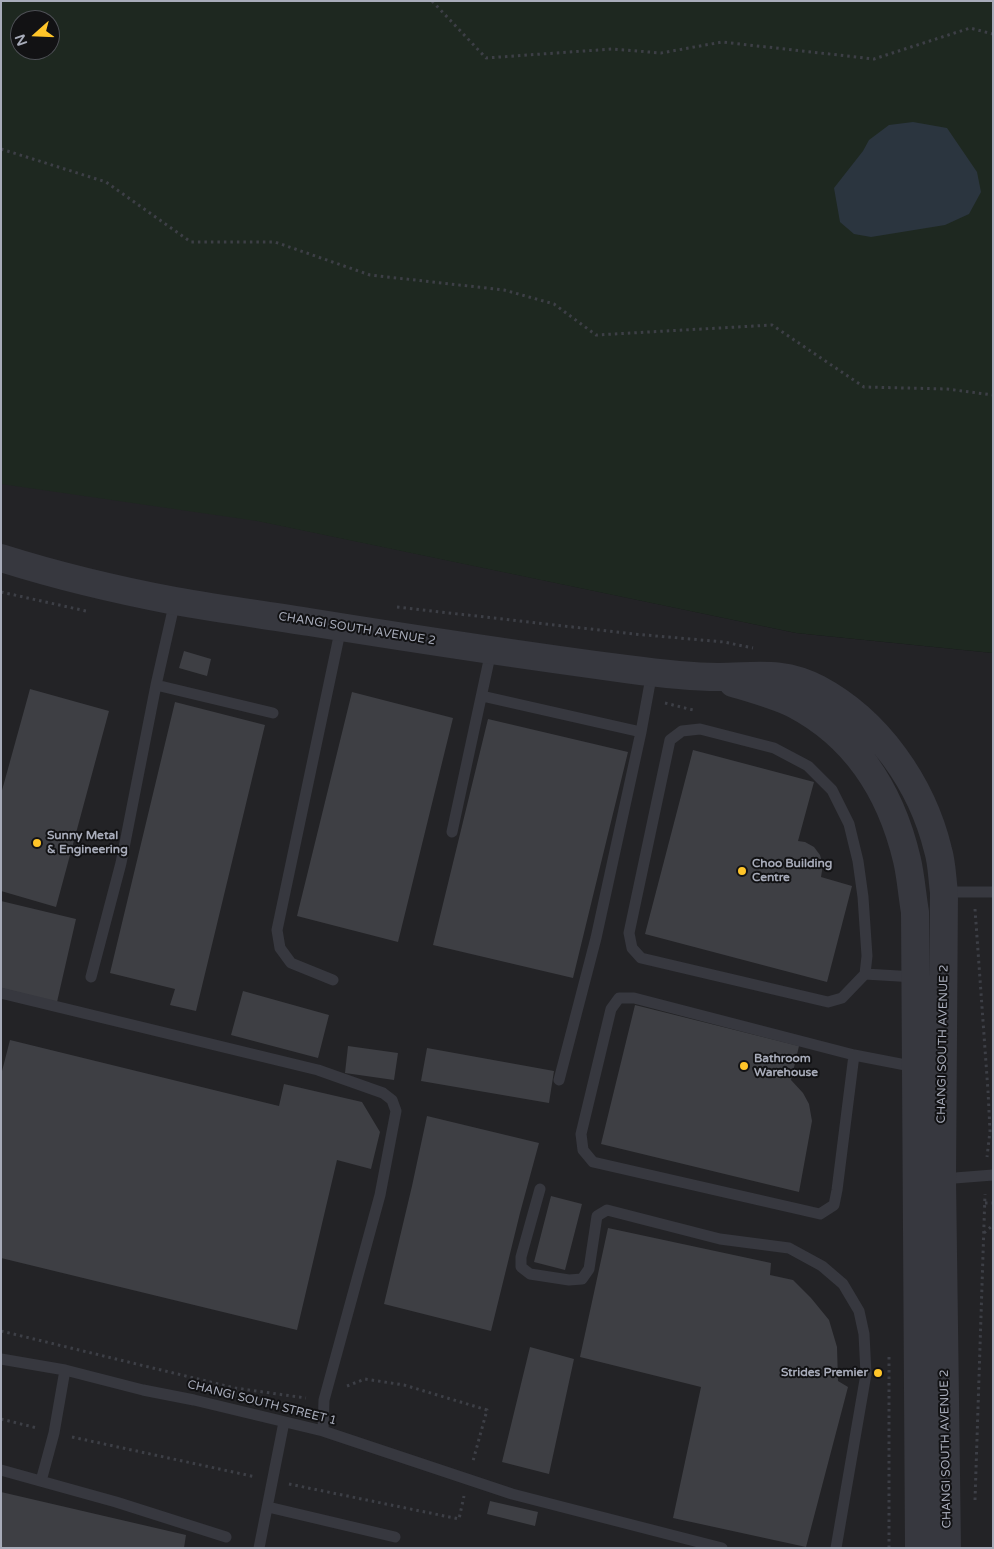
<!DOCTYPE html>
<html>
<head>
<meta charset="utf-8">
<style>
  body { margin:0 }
  #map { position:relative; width:994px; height:1549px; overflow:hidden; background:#171719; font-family:"Varela Round",sans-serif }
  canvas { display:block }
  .frame { position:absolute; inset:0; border:2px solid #a8acba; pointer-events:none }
  .north { position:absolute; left:10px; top:10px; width:50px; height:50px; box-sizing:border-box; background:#121214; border:1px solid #4e5056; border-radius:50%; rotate:250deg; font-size:14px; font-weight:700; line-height:20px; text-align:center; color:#a8acba }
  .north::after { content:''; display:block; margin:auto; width:18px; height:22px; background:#ffc529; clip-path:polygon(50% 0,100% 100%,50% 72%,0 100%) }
</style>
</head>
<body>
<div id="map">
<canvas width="994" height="1549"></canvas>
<div class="frame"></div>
<div class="north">N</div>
</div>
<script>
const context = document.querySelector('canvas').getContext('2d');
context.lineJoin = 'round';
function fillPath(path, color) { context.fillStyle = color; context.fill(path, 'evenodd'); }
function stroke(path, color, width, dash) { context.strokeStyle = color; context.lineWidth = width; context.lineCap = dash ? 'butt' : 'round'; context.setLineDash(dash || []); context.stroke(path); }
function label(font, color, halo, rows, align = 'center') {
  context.font = font + ' "Varela Round",sans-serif'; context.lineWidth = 4; context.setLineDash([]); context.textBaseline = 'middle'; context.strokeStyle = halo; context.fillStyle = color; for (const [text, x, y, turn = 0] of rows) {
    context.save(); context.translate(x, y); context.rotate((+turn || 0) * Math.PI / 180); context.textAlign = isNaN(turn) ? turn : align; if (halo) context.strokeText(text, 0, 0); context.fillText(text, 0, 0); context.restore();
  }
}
fillPath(new Path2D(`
  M1,467l795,166 197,20v895h-992z`), '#232326');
fillPath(new Path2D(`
  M1,1h992v652l-197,-20 -539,-112 -256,-37zM20,20h30v30h-30z`), '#1e2820');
fillPath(new Path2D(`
  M913,122l34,6 30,44 4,20 -12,22 -24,11 -74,12 -17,-3 -14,-12 -6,-34 29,-37 6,-11 20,-15z`), '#2b353f');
fillPath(new Path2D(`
  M184,651l27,8 -4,17 -28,-8z
  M30,689l79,22 -53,196 -55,-16v-97z
  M352,692l101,26 -55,224 -101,-26z
  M175,702l90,23 -69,286 -26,-6 5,-16 -65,-16z
  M488,719l140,33 -55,226 -140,-33z
  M693,750l121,32 -16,59 7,1 9,5 6,8 3,10 -2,12 31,9 -25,96 -182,-48z
  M1,901l75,18 -19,83 -56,-14z
  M243,991l86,24 -11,43 -87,-23z
  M635,1005l164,41 -8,34 12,13 6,11 3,17 -13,71 -198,-48z
  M10,1040l269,66 5,-22 78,18 18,30 -9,37 -34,-9 -40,170 -296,-72v-183z
  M348,1046l50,7 -4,27 -49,-7z
  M427,1048l127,23 -5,32 -128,-22z
  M427,1116l112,27 -19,70 -29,118 -107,-27 28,-118z
  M551,1196l31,8 -17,66 -31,-8z
  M608,1228l163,35 -1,12 23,5 18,18 18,22 8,27 1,34 10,6 -42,160 -133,-29 28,-131 -121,-30z
  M530,1347l44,12 -25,115 -47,-12z
  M1,1492l185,43 -2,13h-183z
  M490,1501l48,11 -3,14 -48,-12z`), '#3e3f44');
stroke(new Path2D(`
  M432,1l54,57 126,-9 49,4 61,-11 152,17 96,-31 23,6
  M1,149l105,33 85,60h84l95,33 134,15 50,14 42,31 176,-10 92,62 83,2 46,6
  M1,592l85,19
  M397,607l237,27 90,8 29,6
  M665,703l28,7
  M975,909l13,182 2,40 -3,26
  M985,1203h8
  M984,1233l9,-8
  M1,1331l234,57 71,10
  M347,1386l18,-7 39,6 83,25 -14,51
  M1,1419l36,9
  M72,1437l184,40
  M289,1484l170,35 5,-23
  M975,1500l10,-306
  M889,1548v-192`), '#3d3f46', 3, [2.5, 4]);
stroke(new Path2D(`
  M156,685l117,28
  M482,696l159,36
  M700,729l74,19 34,18 24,24 17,34 9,37 5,36 4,59 -2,18 -23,24 -14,4 -187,-44 -9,-10 -3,-15 41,-193 12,-9z
  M452,832l39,-181
  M944,892h49
  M865,974l50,3
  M91,977l30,-114 35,-178 19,-84
  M333,980l-42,-17 -11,-15 -3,-18 64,-303
  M1,993l317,77 65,23 9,7 4,11 -16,84 -56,205 -1,31
  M854,1055l-17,135 -3,15 -14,9 -227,-52 -10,-12 -2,-16 30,-125 8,-11h15l220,57 62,12
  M559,1080l37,-142 45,-206 11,-60
  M942,1179l51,-4
  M540,1189l-19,68v10l9,7 39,6 13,-1 7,-10 8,-53 10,-6 113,29 69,9 33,18 21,18 16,27 5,23 2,40 -30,174
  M1,1359l64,11 78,20 51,10 129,31 189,63 210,54
  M1,1470l115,32 110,35
  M41,1481l13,-48 11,-63
  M268,1507l127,30
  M259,1548l25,-126`), '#37383f', 11);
stroke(new Path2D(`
  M1,558c57,18 116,32 174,43 45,8 90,14 134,21 106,17 211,33 317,47 30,4 61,8 92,8 37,0 64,-7 100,12 60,32 104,95 120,161 4,13 4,28 6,42l-2,287 5,369
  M733,683c20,6 42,12 61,21 63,33 97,88 113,156 4,17 5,35 8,52l4,636`), '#37383f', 28);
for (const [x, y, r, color] of [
  [37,843,5,"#ffc529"],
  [742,871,5,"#ffc529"],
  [744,1066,5,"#ffc529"],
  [878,1373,5,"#ffc529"]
]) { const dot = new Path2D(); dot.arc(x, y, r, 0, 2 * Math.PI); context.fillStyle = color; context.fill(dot); stroke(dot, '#121214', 2); }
label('12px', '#a8acba', '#121214', [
  ["CHANGI SOUTH AVENUE 2",357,629,9],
  ["CHANGI SOUTH AVENUE 2",943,1044,-89],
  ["CHANGI SOUTH STREET 1",262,1403,14],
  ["CHANGI SOUTH AVENUE 2",946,1449,-91]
]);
label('bold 12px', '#a8acba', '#121214', [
  ["Sunny Metal",47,836],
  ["& Engineering",47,850],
  ["Choo Building",752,864],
  ["Centre",752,878],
  ["Bathroom",754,1059],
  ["Warehouse",754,1073],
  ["Strides Premier",868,1373,"right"]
], 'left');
</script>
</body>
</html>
